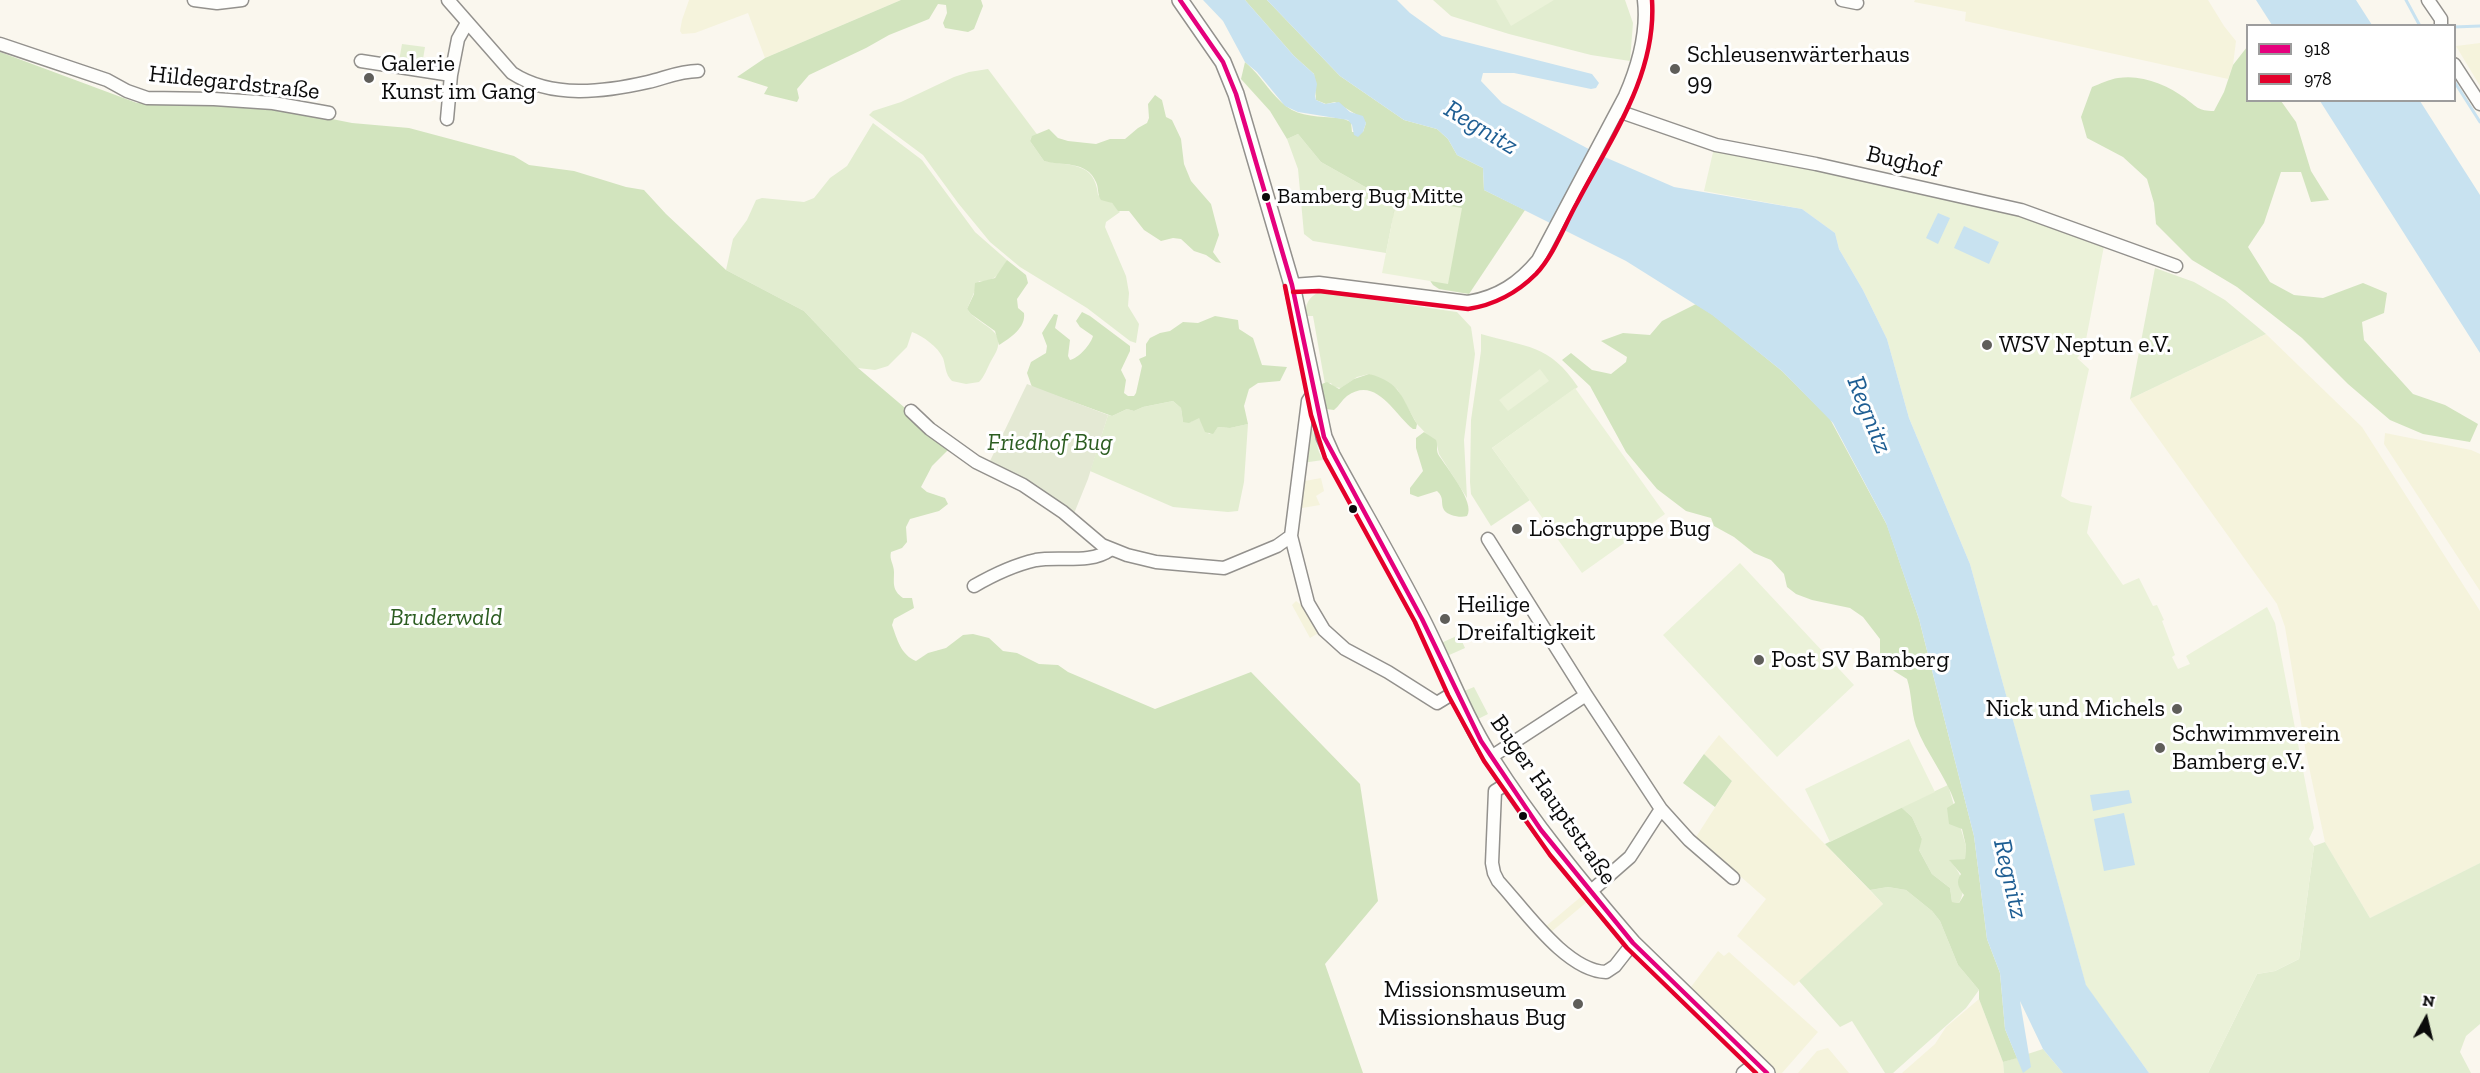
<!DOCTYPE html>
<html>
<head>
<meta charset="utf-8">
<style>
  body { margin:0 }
  #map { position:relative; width:2480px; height:1073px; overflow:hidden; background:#faf7ee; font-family:"Zilla Slab",serif }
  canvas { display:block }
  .legend { position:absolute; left:2246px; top:24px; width:210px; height:78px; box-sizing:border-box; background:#fff; border:2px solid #9d9d9d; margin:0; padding:8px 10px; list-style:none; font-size:18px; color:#0b0b0b }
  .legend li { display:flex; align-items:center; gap:12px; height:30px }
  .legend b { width:30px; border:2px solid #9d9d9d }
  .north { position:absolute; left:2396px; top:989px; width:60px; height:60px; -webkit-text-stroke:4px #fff; paint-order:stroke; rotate:8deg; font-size:16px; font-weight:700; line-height:24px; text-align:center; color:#0b0b0b }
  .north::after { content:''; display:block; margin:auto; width:21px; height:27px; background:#0b0b0b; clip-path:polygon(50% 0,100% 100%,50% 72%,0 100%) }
</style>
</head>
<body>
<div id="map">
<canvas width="2480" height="1073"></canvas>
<ul class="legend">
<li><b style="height:8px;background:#e5007d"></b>918</li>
<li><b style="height:8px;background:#e4002b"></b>978</li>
</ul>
<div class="north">N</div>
</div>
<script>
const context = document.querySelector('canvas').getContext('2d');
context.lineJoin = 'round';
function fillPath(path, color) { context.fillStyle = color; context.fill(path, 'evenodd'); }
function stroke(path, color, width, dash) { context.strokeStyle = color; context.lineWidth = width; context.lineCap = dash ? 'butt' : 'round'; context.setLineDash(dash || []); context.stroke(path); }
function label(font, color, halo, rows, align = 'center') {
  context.font = font + ' "Zilla Slab",serif'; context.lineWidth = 6; context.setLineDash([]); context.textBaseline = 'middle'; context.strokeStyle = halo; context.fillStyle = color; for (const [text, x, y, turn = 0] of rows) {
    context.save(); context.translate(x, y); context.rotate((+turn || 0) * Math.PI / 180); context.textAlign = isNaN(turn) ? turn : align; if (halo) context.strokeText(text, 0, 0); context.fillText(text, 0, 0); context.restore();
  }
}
fillPath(new Path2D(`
  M689,0h212l-136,58 -17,-45 -53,20 -13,1 -2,-3 2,-11z
  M1915,0h293l16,26 12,15 -3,24 -5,14 -263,-58 1,-9 -52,-10z
  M2480,43v43l-24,-40z
  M2266,334l96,93 118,184v252l-110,55 -45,-76 -19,-89 -21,-126 -8,-23 -147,-205z
  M2385,433l86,17 9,4v137l-96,-147z
  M1321,478l3,13 -8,5 4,9 -24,4 9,-28z
  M1296,601l4,3 22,27 -12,7 -18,-33z
  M1719,735l164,169 -89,82 -57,-50 29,-37 -70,-62 36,-56 -28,-27z
  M1583,895l5,6 -38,32 -5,-6z
  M1718,951l6,5 5,-4 89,80 -36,41h-6l-88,-82z
  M1979,999l24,63 1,11h-102l33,-29 11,-17z
  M1828,1048l21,25h-51l19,-22z`), '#f5f3dc');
fillPath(new Path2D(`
  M1433,0h192l8,23 -3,38 -39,-6 -82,-21 -58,-18z
  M402,44l23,3 -3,18 -23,-4z
  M988,69l48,64 2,2 -7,3 -1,3 14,20c25,5 51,0 54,34l14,8 8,9 -14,10 -1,5 21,49 3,17 -1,13 11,18 -3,19 -6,-2 -43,-33 -67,-41 -30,-25 -32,-39 -35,-48 -54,-40 4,-4 28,-9 53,-25 15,-5z
  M873,123l49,37 53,72 32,28c-4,12 -14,23 -28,21l-12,28c14,20 46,20 24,52 -4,7 -6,15 -12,21l-13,2 -14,-3c-7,-7 -6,-14 -9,-23 -5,-11 -20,-22 -31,-26l-5,15 -19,19 -13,4 -17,-2 -54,-57 -78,-41 7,-31 14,-19 9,-20 6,-2 42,4 10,-4 16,-20 17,-12z
  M1298,134l23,28 55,31 21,4 -11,56 -73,-12 -9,-7 -6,-65 -11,-30z
  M2155,268l39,14 31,18 41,34 -136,65z
  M1319,292l138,20 14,15 4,27 -11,86 3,58 -28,-44 -2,-9 -20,-21 -20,-35 -28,-15 -12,3 -16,11 -8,-1 -2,-4 -6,1 -12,-68h-7c-1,-12 2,-18 13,-24z
  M1481,334c44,13 69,10 97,53l-86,61 38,52 -39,26 -20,-32 -1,-12 1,-62 10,-69z
  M1173,401l8,7 2,14h8l5,-5 3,1 10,16 6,-3 3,-4 12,1 18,-4 -4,58 -6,29 -10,1 -55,-5 -83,-36 18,-56 4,1 15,-7 7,2 9,-4z
  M1308,415l11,37 4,8 -21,3z
  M1459,635l6,13 -18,8 -6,-13z
  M1474,687l14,27 -10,5 -16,-27z
  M1948,785l18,61 -1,13 -15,2c11,12 18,26 9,42l-7,-1 -2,-14 -18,-14 -14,-26 4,-9 -10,-22 -11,-10z
  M2325,842l45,76 110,-55v161l-14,12 -6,16 11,21h-263l49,-99 18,-3 24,-12 15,-113z
  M1888,887l18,3 26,21 8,10 18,44 21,25 -13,18 -73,65h-8l-33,-52 -12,6 -41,-46 84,-77 -13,-14z
  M2043,1049l20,24h-59l-1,-11z`), '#e2edd0');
fillPath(new Path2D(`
  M901,0h80l2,6 -9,23 -6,3 -23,-4 -2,-5 4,-10 -1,-8 -8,-1 -9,15 -40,16 -23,13 -57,27 -12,14 2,9 -2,4 -33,-8 4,-7 -31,-10 28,-19z
  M1245,0h22l73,76 64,44 33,9 11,10 9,16 26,13 1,22 41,20 -56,84 -30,-5 -6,-4 -41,-61 4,-27 -20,-4 -55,-31 -23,-28 -11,5 -17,-28 -29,-32 4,-17c17,14 28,37 47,48 14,8 36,6 52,9l7,3 1,10h11l3,-9c-9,-10 -20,-14 -31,-21l-9,2 -10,-4 -2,-26 -20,-18z
  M2247,47l1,53 33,1 15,21 15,49 18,29 -18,2 -10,-30h-20l-17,51 -16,24 22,35 24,13 29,3 40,-15 24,10 -3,20 -22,9 2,18 49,54 32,11 33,19 -8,18 -47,-8 -33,-14 -42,-36 -46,-46 -65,-51 -45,-27 -36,-36 -2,-21 -7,-24 -24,-22 -36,-19 -6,-21 11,-30c8,-3 18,-8 26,-9 24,-4 49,7 67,20 12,9 13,13 29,13l10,-19 9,-27z
  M0,52l137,51 135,4 80,16 57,5 105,28 15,9 45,6 52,16 18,3 22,24 60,56 78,41 54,57 93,79 -19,19 -11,21 6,5 18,6 3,6 -9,7 -29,8 -4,8 1,15 -5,6 -11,4c-2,8 3,12 3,20 0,12 -2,18 9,26h9l2,10 -20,11 -2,6c5,14 9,30 24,36l12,-8 18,-5 17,-13 10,-1 16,4 14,13 14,2 22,11 19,1 10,7 87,37 96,-37 109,112 18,117 -53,63 38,109h-1363z
  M1155,95l7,5 4,17 6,3 9,19 3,25 7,17 20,23 8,31 -6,17 8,11 -5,-1 -10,-7 -12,-4 -13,-12 -8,-1 -12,3 -17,-11 -15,-19h-11l-6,-8 -11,-3c-4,-6 -2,-12 -5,-18 -9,-22 -35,-16 -52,-21l-14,-20 2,-5 17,-7 9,9 10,3 28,3 14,-5h15l13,-11 9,-5 2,-5 -1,-14z
  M1007,260l19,15 2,8 -11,16 1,9 6,5c2,15 -14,25 -25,32l-4,-14 -24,-17 -4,-5 7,-15 1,-11 20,-5z
  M1696,304l17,11 69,56 48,48 57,106 32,94 55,217 13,103 13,34 5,56 12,29 -14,4 -24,-63v-9l-21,-25 -18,-44 -8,-10 -26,-21 -18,-3 -18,3 -45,-46 76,-37 11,10 10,22 -3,11 13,24 18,14 2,14 7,1 5,-8c-5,-7 -9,-13 -3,-21l-12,-14 16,-1 1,-13 -4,-17 -13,-5 -2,-16 8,-5c-9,-27 -29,-50 -39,-77 -5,-15 -4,-32 -9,-47l-13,-8 -14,-18v-14l-17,-22 -13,-9 -38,-8 -16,-6 -9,-7 -3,-13 -13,-14 -17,-7 -20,-16 -20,-11 -3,-8 -25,-7 -29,-22 -31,-37 -36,-66 -28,-26 9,-7 21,17 19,4 15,-12 1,-5 -26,-16 22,-8 27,2 12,-14z
  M1082,312l8,4 40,30v5l-9,19 5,10 -2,13 4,3h6l2,-3 6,-27 -3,-7 7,-3v-12l4,-6 10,-5 10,-2 13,-9 15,1 17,-7 23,4 1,9 14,9 9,27 25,2 -7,14 -22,2 -9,6 -5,17 4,18 -18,4 -12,-1 -5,7 -8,-2 -6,-14 -10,5 -6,-1 -2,-14 -8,-7 -30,6 -9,4 -7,-2 -15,7 -80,-29 -5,-14 4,-11 15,-9 1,-7 -5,-13 12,-19 4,1 -3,13 15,12 -2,16 2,4c9,-2 21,-16 23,-24l-13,-9 -4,-6z
  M1369,374c32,8 33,25 48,50l-1,5h-3c-19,-15 -37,-54 -66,-33 -5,4 -8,10 -13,14l-8,-1 -7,-24 8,-3 12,7 15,-10z
  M1424,432l12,8c2,5 0,9 2,14 8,13 38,49 29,62 -6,2 -19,0 -23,-6 -4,-7 1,-12 -7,-19l-19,6 -8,-3v-6l13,-17 -7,-23v-10z
  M1704,754l28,27 -17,26 -32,-24z`), '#d2e4be');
fillPath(new Path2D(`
  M1027,384l81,31 -20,64 -15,37 -32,-26 -51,-29z`), '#e4e9d4');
fillPath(new Path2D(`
  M1496,0h58l-43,26z
  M1714,148l306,67 84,31 -20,104 -7,8 12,11 -28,127 10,6 21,4 -5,27 36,52 16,-7 14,28 4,-1 7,15 -2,1 13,34 -3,2 6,12 12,-5 -4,-8 81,-49 8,16 39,205 -5,11 5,7 -15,113 -24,12 -18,3 -49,99h-59l-63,-87 -116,-422 -61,-146 -22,-79 -24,-49 -24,-41 -4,-16 -33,-24 -98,-18z
  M1397,197l65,11 -14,76 -66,-11z
  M1540,369l9,12 -41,30 -9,-11z
  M1575,388l90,126 -83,59 -90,-125z
  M1740,563l114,122 -77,72 -114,-122z
  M1909,739l26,53 -105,50 -25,-53z`), '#ebf2d9');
fillPath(new Path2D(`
  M1203,0h42l49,56 20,18 3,10 -2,12 1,4 9,4 14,-2 11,10 13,4 3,7 -3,9 -5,5 -4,-2 -2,-10 -4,-5 -50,-8 -13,-6 -28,-34 -12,-10 -22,-41z
  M1267,0h130l13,13 32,23 150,38 7,9 -3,5 -5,1 -77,-16h-31l-2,8 21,22 98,52 74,32 128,22 33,24 4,16 24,41 24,49 22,79 61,146 116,421 63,88h-86l-20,-24 -23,-48 11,66 -8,6 -18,-44 -5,-56 -13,-34 -13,-103 -55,-217 -33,-96 -53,-100 -51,-52 -70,-56 -86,-54 -142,-71 -1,-22 -26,-13 -9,-16 -11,-10 -33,-9 -64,-44z
  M2256,0h100l16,25h-100z
  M2320,101h100l60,94v158z
  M1938,213l12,5 -12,26 -12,-6z
  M1964,226l35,16 -10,22 -35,-16z
  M2129,790l3,13 -39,8 -3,-16z
  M2124,813l11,52 -31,6 -10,-52z`), '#c8e2f0');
stroke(new Path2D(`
  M2406,0l14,26
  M2454,27l26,-1
  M2454,81l26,41`), '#c8e2f0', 3);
const minor = new Path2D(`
  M194,0l23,3 25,-3
  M448,0l64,73c40,26 92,19 136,9 17,-4 32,-11 50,-11
  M1842,0l15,3
  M2428,0l13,19v7
  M0,44l107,36 20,11 20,7 67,1 59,4 56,10
  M361,61l90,14 -4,44
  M2454,64l26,40
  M451,75l7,-36 9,-16
  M1618,111l98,34 100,19 205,46 155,56
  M1292,285l27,-2 149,19c30,-5 51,-19 70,-42l87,-164c13,-30 23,-63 19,-96
  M1314,392l-6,9 -17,135 17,67 16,27 21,19 43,23 49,31 18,-11
  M911,411l19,18 46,33 47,23 40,27 39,33 25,10 29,7 68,6 53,-22 14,-10
  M1488,539l98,156 75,114 28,31 44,38
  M974,586c19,-11 40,-21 62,-26 22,-4 55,4 74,-10
  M1491,757l95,-62
  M1508,783l-13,8 -3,72 2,10 4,8c26,28 68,90 108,91l9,-6 18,-23
  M1590,892l40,-35 31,-48
  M1743,1073l14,-11`);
const tertiary = new Path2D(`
  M1180,0l43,62 13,32 56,191 32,152 8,18c30,55 62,109 90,164 24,47 41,95 69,139 42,66 91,126 142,185l134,130`);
stroke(minor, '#93918d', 15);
stroke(tertiary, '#93918d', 18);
stroke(minor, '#fefefc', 12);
stroke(tertiary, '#fefefc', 15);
stroke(new Path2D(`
  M1180,0l43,62 13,32 56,191 32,152 98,182 59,122 60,89 92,113 134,130`), '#e5007d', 4.5);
stroke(new Path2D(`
  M1285,286l26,129 14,43 90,164 33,73 36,66 66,94 77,93 129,125
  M1293,292l26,-1 149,18c26,-4 49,-16 68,-35 18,-19 28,-48 41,-71 33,-63 80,-128 75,-203`), '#e4002b', 4.5);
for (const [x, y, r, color] of [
  [1675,69,6,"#5f5e5a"],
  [369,78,6,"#5f5e5a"],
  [1266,197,5,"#0b0b0b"],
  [1987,345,6,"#5f5e5a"],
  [1353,509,5,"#0b0b0b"],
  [1517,529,6,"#5f5e5a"],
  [1445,619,6,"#5f5e5a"],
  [1759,660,6,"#5f5e5a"],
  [2177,709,6,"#5f5e5a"],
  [2160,748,6,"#5f5e5a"],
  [1523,816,5,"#0b0b0b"],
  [1578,1004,6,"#5f5e5a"]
]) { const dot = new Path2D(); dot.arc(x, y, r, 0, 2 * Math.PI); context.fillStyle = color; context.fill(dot); stroke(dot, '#fff', 2); }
label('22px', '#0b0b0b', '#fff', [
  ["Bamberg Bug Mitte",1277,197]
], 'left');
label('24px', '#0b0b0b', '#fff', [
  ["Schleusenwärterhaus",1687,55],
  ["99",1687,83],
  ["Galerie",381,64],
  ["Kunst im Gang",381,92],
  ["WSV Neptun e.V.",1999,345],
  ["Löschgruppe Bug",1529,529],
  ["Heilige",1457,605],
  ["Dreifaltigkeit",1457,633],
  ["Post SV Bamberg",1771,660],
  ["Nick und Michels",2165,709,"right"],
  ["Schwimmverein",2172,734],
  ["Bamberg e.V.",2172,762],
  ["Missionsmuseum",1566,990,"right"],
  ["Missionshaus Bug",1566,1018,"right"]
], 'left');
label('24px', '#0b0b0b', '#fff', [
  ["Hildegardstraße",234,83,6],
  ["Bughof",1903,162,13],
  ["Buger Hauptstraße",1553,800,55]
]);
label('italic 24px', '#2c5d21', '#fff', [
  ["Friedhof Bug",1050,443],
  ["Bruderwald",446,618]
]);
label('italic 26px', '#1e5e93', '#fff', [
  ["Regnitz",1481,128,31],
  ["Regnitz",1869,415,68],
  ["Regnitz",2010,879,77]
]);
</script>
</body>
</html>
